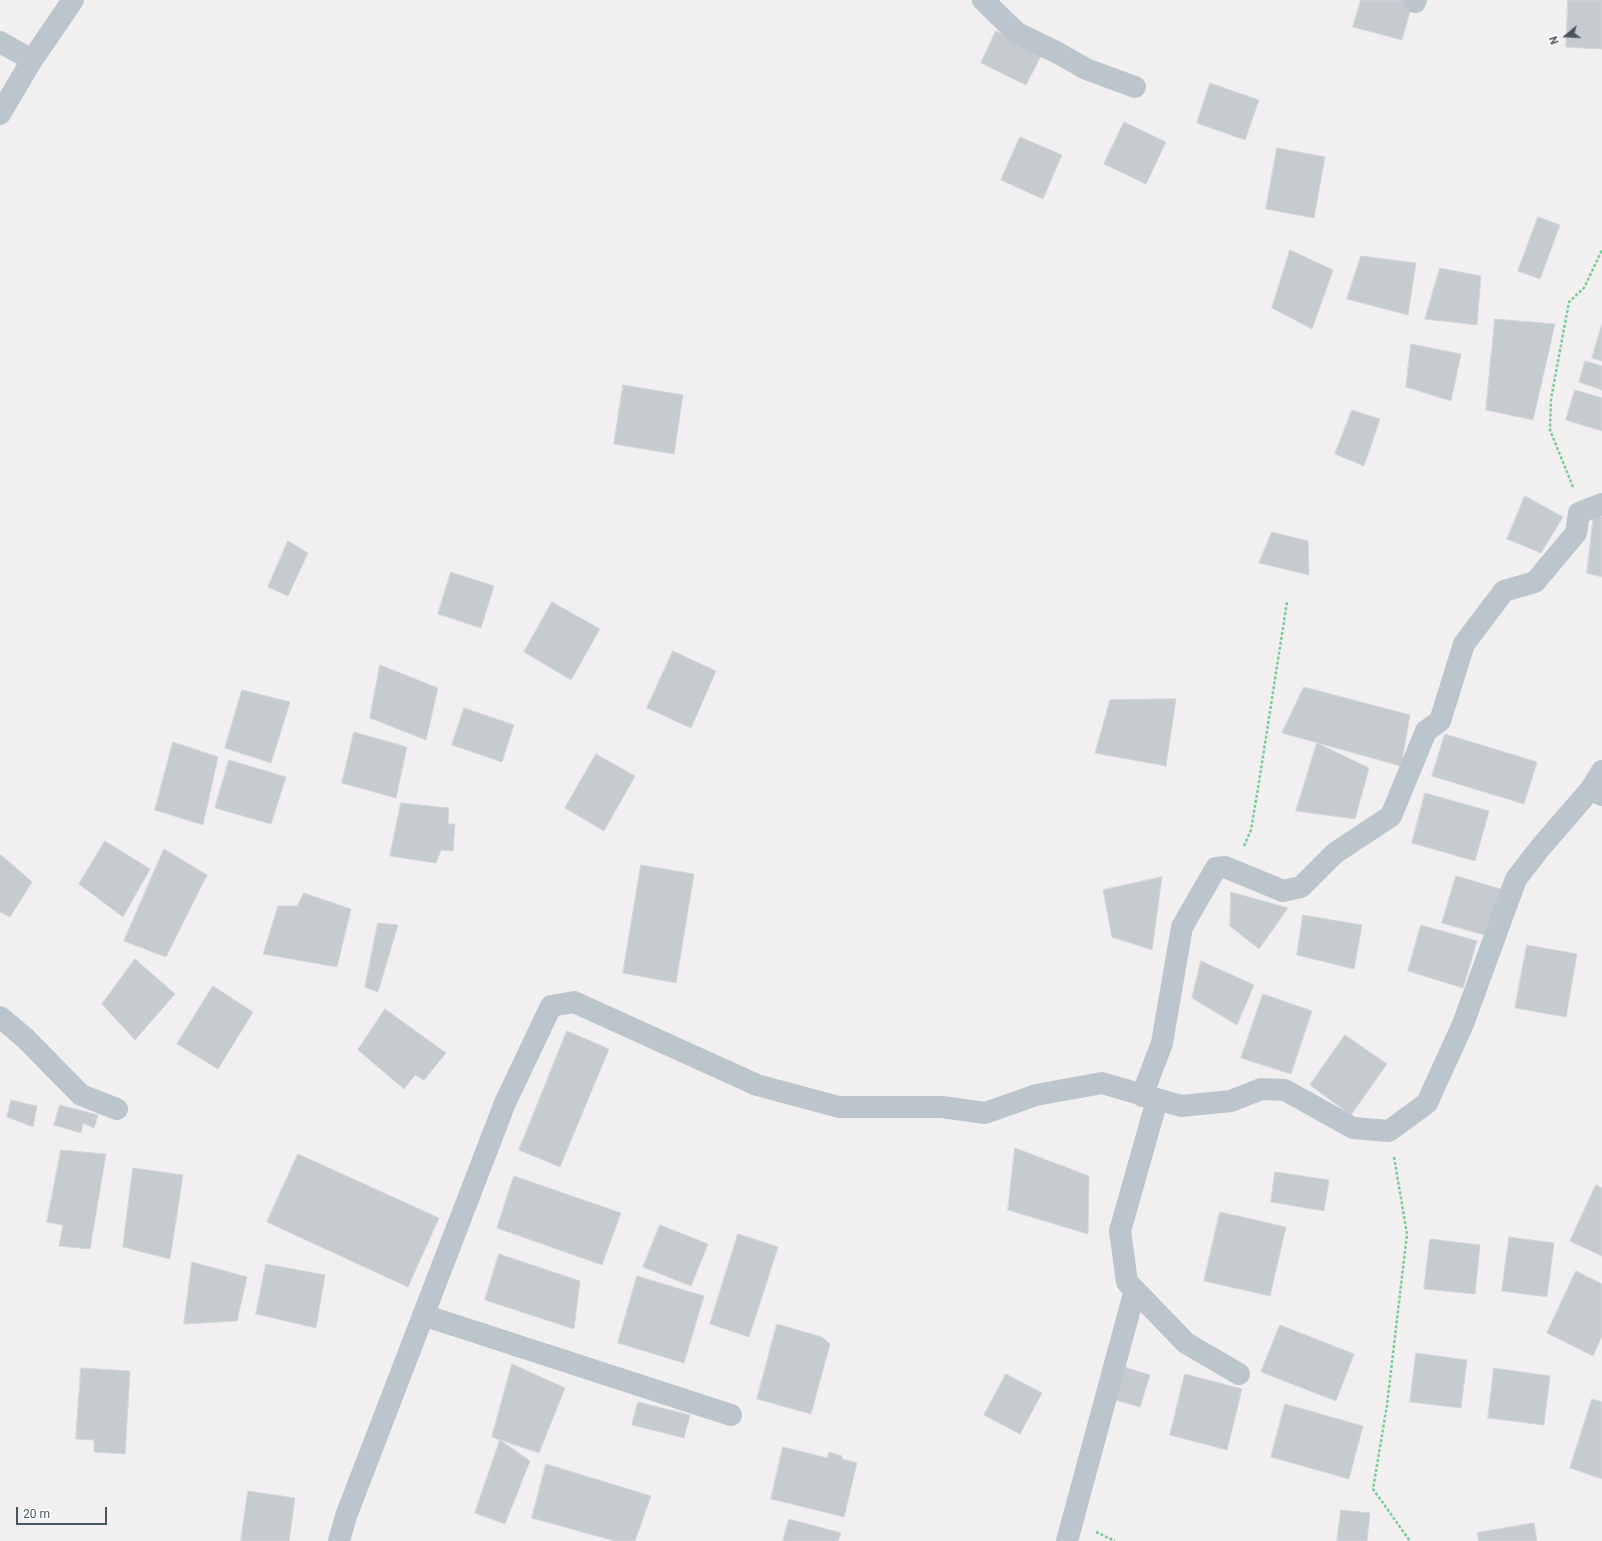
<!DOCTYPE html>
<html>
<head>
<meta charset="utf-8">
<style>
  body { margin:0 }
  #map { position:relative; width:1602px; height:1541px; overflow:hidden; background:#f2eff0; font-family:Roboto,sans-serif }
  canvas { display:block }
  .north { position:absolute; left:1546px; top:16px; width:40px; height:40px; -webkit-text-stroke:3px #fff; paint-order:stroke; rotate:251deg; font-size:11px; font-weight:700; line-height:16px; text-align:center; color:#47555d }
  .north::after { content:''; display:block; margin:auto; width:14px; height:18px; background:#47555d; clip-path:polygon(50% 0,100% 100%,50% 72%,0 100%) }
  .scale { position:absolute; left:16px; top:1507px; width:91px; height:18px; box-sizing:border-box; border:2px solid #47555d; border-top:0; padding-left:5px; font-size:12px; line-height:14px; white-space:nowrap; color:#47555d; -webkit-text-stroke:3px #fff; paint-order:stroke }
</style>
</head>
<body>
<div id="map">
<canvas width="1602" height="1541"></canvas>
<div class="north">N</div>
<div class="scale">20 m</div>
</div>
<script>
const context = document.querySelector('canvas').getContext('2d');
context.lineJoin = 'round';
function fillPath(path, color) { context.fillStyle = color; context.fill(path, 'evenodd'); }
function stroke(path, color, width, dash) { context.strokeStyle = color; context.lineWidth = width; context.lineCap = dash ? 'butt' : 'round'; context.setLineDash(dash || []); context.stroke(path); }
const building = new Path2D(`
  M1361,0h52l-11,40 -49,-13z
  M1568,0h34v49l-36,-2z
  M996,31l46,23 -16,31 -45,-22z
  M1210,83l49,17 -14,40 -48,-17z
  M1124,122l42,20 -20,42 -42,-20z
  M1020,137l42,18 -19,44 -42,-19z
  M1277,148l48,9 -11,61 -48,-9z
  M1538,217l22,8 -20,54 -22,-8z
  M1290,250l43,20 -21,59 -40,-21z
  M1361,256l55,7 -8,52 -61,-16z
  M1440,268l41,8 -4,49 -52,-6z
  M1495,319l60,5 -22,96 -47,-10z
  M1602,324v37l-10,-3z
  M1411,344l50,10 -10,47 -45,-14z
  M1585,361l17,5v24l-23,-8z
  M623,385l60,10 -9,59 -60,-10z
  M1575,390l27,8v33l-36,-11z
  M1352,410l28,9 -16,47 -29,-12z
  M1525,496l38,21 -22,36 -34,-14z
  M1594,514l8,3v60l-15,-4z
  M1272,532l36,9 1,34 -50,-12z
  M288,541l20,12 -20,43 -20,-9z
  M451,572l43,14 -13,42 -43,-14z
  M552,602l48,27 -29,51 -47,-28z
  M673,651l43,20 -25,57 -44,-20z
  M380,665l58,23 -12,52 -56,-22z
  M1304,687l106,28 -9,51 -119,-33z
  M242,690l48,12 -19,61 -46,-15z
  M1176,699l-10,67 -71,-13 15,-53z
  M464,708l50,17 -12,37 -50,-17z
  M354,732l53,15 -11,51 -54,-15z
  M1445,734l92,28 -13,42 -92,-28z
  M173,742l45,15 -15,68 -48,-15z
  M1317,743l52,25 -14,51 -59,-8z
  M596,754l39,22 -31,55 -39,-23z
  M229,760l57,17 -15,47 -56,-16z
  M1425,793l64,18 -14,50 -63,-18z
  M401,803l48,5 -1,16h7l-2,27 -12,-1 -5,13 -46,-7z
  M105,841l45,28 -27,48 -44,-33z
  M164,849l43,26 -41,82 -42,-16z
  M0,854l32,28 -22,35 -10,-5z
  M641,865l53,9 -18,109 -53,-10z
  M1456,876l48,14 -13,47 -49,-14z
  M1162,877l-10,73 -40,-13 -9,-47z
  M1231,892l57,16 -29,41 -29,-23z
  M304,893l47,16 -14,58 -74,-13 15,-48h19z
  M1303,915l59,10 -8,44 -57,-14z
  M378,923l20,2 -20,67 -13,-5z
  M1421,925l56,16 -14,47 -55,-17z
  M1527,945l50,9 -11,63 -51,-9z
  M135,959l40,35 -40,46 -33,-36z
  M1201,961l53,24 -17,40 -45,-27z
  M213,986l40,26 -35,57 -41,-25z
  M1263,994l49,17 -21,63 -50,-16z
  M385,1009l61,44 -22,27 -9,-5 -11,14 -46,-39z
  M567,1031l42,18 -49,118 -41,-17z
  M1345,1035l42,29 -36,51 -41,-30z
  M11,1100l26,6 -4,21 -26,-10z
  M60,1105l38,10 -4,13 -11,-5 -2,10 -27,-8z
  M1015,1148l74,28 -1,58 -80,-24z
  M61,1150l45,4 -16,95 -31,-3 4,-21 -16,-3z
  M298,1154l141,64 -31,69 -141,-65z
  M133,1168l50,7 -13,84 -47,-12z
  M1275,1172l54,8 -5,31 -53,-9z
  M514,1176l107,37 -19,52 -105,-37z
  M1596,1185l6,3v68l-32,-15z
  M1220,1212l66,15 -16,69 -66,-15z
  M660,1225l48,19 -17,42 -48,-19z
  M738,1234l40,13 -29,90 -39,-13z
  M1509,1237l45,6 -7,54 -45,-6z
  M1430,1239l50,6 -5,49 -51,-5z
  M499,1254l81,27 -6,48 -89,-29z
  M192,1262l55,15 -10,44 -53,3z
  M266,1264l59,11 -9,53 -60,-14z
  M1576,1271l26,13v52l-9,20 -46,-23z
  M637,1276l67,20 -20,67 -66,-20z
  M777,1324l45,13 8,7 -19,70 -54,-15z
  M1280,1325l74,29 -18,47 -75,-29z
  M1416,1353l51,7 -6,48 -51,-6z
  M512,1364l53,24 -26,65 -47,-16z
  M1121,1366l29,9 -10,32 -28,-8z
  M81,1368l49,3 -5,83 -31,-2v-12l-18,-1z
  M1494,1368l56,8 -6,49 -56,-7z
  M1006,1374l36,19 -22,41 -36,-19z
  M1185,1374l57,15 -15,61 -57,-15z
  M1592,1399l10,3v77l-32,-11z
  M638,1402l52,13 -6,23 -52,-13z
  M1285,1404l78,22 -14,53 -78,-22z
  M500,1440l30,21 -25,63 -30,-11z
  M783,1447l44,11 2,-6 13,4v3l15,4 -13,54 -73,-18z
  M546,1464l105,32 -16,45h-20l-83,-23z
  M248,1491l47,7 -6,43h-48z
  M1341,1510l29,3 -3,28h-30z
  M789,1519l52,14 -3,8h-55z
  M1534,1523l3,18h-58l-2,-8z`);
fillPath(building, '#c6cbcf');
stroke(building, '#d3d6db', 1);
stroke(new Path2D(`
  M1573,487l-23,-57 1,-31 18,-97 15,-14 18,-38
  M1244,846l7,-16 8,-48 28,-180
  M1394,1157l13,77 -20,171 -14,84 37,52
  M1096,1532l19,9`), '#76ce98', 2.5, [3, 2]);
stroke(new Path2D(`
  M983,0l34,33 41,20 28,16 49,18
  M1415,2l1,-2
  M0,42l32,18
  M0,114l32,-54 41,-60
  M1591,789l11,-18
  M0,1017l25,21 56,57 36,14
  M1142,1096l20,-53 20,-116 34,-59 9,-1 58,24 18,-4 34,-34 56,-37 35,-85 14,-10 24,-77 40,-53 31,-9 41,-49 3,-20 23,-9
  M1157,1100l-37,131 7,51 59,61 53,31
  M423,1315l308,100
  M339,1541l7,-25 159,-413 46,-97 23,-4 183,83 82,22h103l43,6 51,-18 66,-12 79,23 50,-5 30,-12 24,1 68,38 36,3 38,-28 36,-79 53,-145 24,-31 51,-59 11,6
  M1067,1541l68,-251`), '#bbc6cc', 22);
</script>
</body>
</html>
